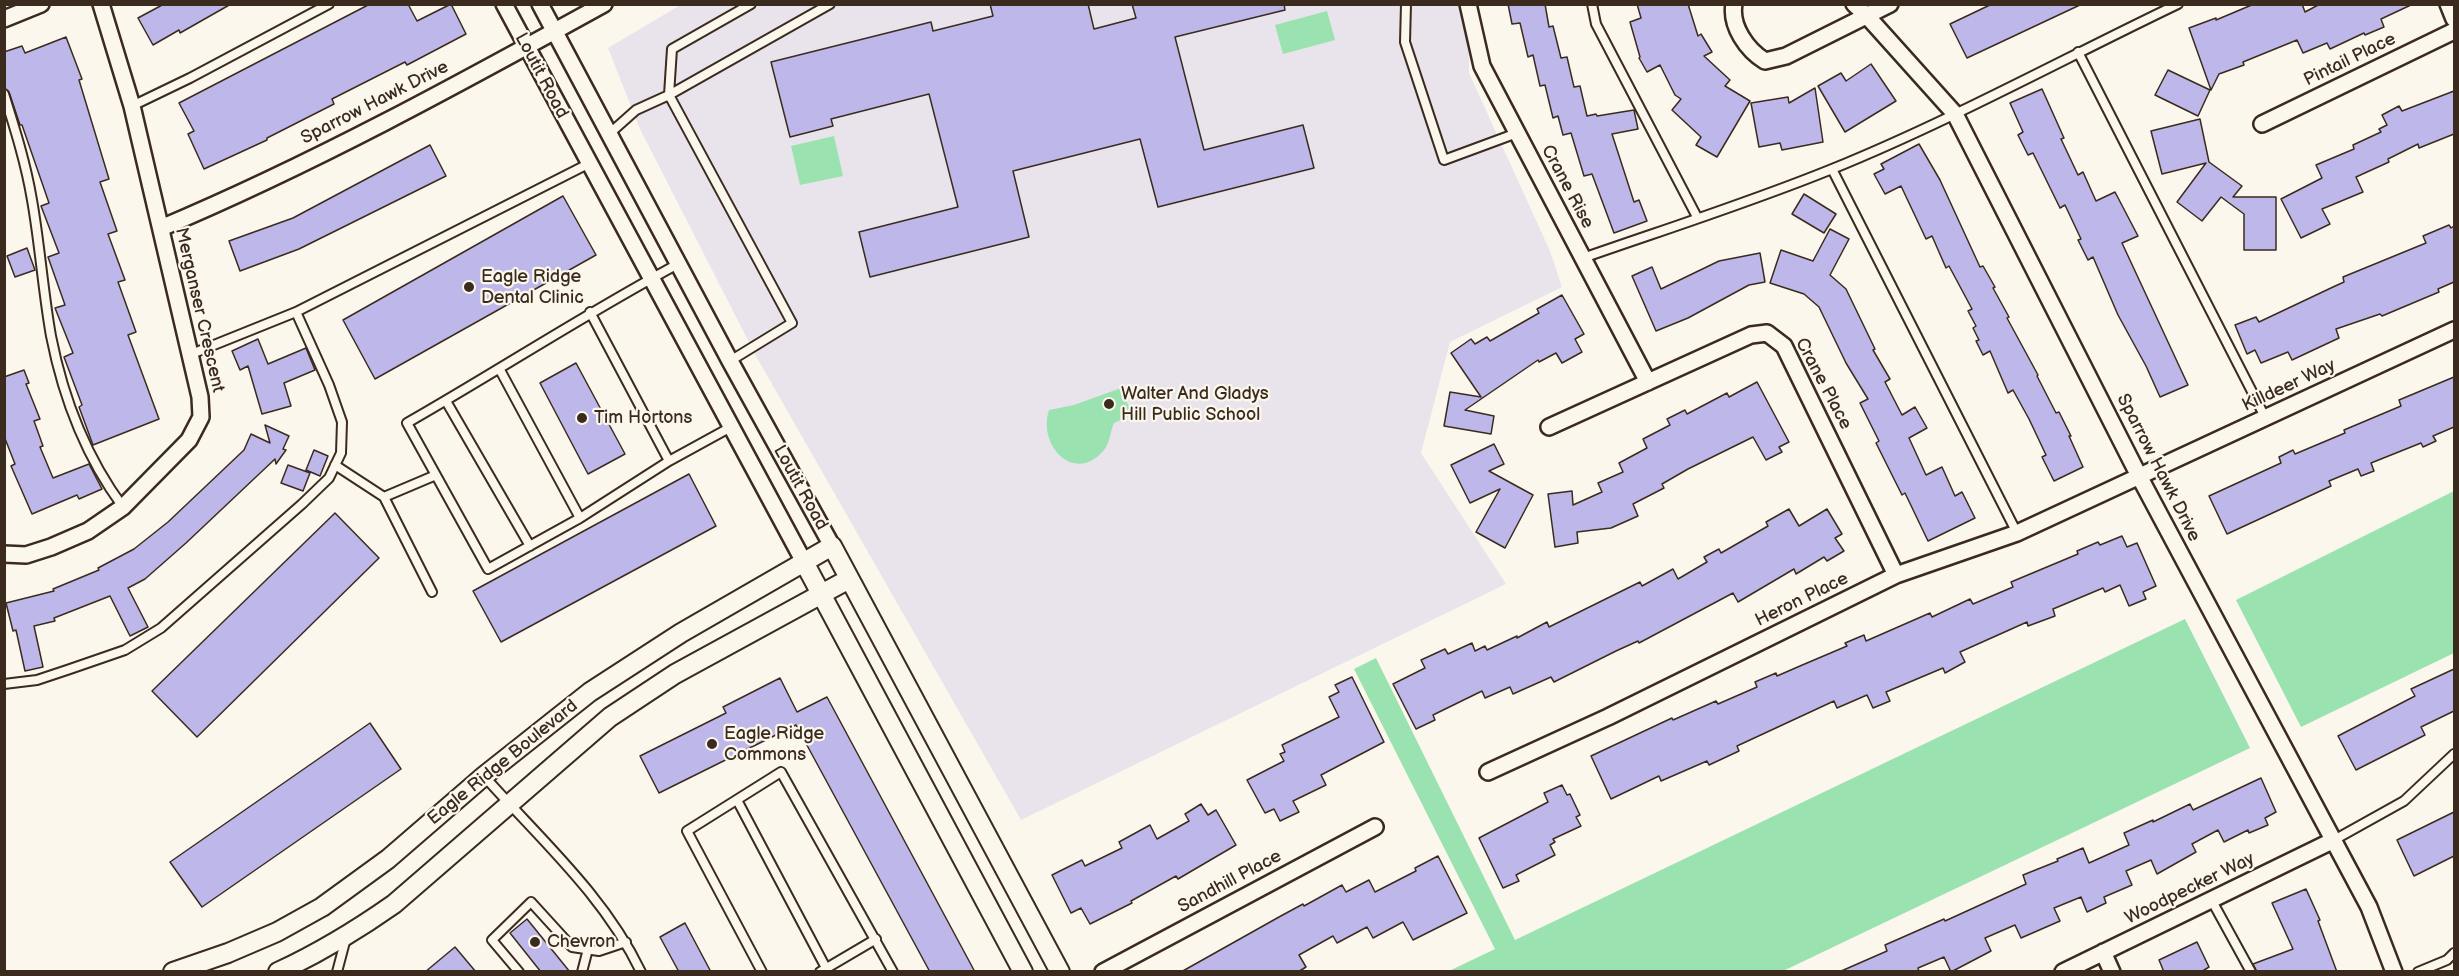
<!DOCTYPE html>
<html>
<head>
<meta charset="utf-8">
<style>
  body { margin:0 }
  #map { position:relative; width:2459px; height:976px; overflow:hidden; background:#fbf7ec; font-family:"Balsamiq Sans",sans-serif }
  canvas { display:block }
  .frame { position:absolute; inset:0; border:6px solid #3b2a1e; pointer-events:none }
</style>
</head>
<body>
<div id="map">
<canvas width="2459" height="976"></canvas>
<div class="frame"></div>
</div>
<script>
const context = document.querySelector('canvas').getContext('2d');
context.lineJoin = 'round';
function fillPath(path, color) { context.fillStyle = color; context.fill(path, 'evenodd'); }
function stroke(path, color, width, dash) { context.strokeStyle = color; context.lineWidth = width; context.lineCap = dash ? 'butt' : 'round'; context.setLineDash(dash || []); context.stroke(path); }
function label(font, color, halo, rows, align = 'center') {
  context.font = font + ' "Balsamiq Sans",sans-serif'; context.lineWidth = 4.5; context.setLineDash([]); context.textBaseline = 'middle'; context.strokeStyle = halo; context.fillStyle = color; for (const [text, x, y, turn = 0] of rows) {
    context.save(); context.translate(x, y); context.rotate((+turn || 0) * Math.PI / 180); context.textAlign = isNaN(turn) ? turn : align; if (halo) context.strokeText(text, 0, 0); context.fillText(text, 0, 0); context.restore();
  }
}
fillPath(new Path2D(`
  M682,4l787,1v68l81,178 12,36 -112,55 -29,111 85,131 -485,236 -265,-464 -116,-227 -32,-81z`), '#e9e4eb');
fillPath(new Path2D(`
  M1327,11l8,29 -52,14 -8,-29z
  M834,136l9,40 -43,9 -9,-39z
  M1121,388l9,22 -1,6 -15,7c-4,9 -4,20 -10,27 -29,35 -67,-4 -55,-40l25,-5z
  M2454,491v162l-153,74 -65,-127z
  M2185,619l65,129 -467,223h-334l46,-22 -141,-280 22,-11 139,282z`), '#9ae2b0');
const building = new Path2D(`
  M164,4h67l-51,29 -1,-3 -26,15 -15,-27z
  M370,4h38l9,17 34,-17 15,30 -59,31 -2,-3 -73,37 2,5 -67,34v2l-63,29 -16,-35 6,-3 -15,-28z
  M990,4h98l6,25 42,-11 -4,-14h152l1,6 -110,27 29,113 99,-25 11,43 -156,39 -18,-68 -127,32 16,66 -159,40 -11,-45 99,-25 -29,-113 -98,25 2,7 -43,11 -19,-75 160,-40 2,9 60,-15z
  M1508,4h37l4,23 4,-1 8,32 6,-1 7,30 6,-1 7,30 9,-2 1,2 37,-6 4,19 -26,5 22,68 5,-2 8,21 -33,12 -22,-59 -8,2 -13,-43 -8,2 -5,-19 -5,2 -8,-33 -5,1 -7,-31 -5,2 -8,-34 -8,1z
  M1637,4h51l10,32 3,-2 11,18 -8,4 26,24 -5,6 25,15 -33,56 -21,-12 5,-8 -29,-27 9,-11 -6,-4 -15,-30 -13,7 -8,-14 1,-1 -10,-35 11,-4z
  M1992,4h90l-115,54 -17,-34z
  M2254,4h48l3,8 15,-8h93l-32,15 3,8 -19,8 -1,-2 -34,16 -3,-6 -24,10 -6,-13 -54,22 1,3 -25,9 -8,16 -22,-62 27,-10v2z
  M66,37l16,42 -3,1 30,99 -9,3 17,49 -9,3 17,46 -7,2 18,50 -8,3 31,84 -66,26 -14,-38 3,-2 -18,-48 9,-4 -18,-45 10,-3 -17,-48 11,-4 -18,-47 8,-3 -27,-78h-2l-11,-33 -5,-4v-36l18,-6 3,7z
  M1871,64l25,37 -51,31 -27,-46 23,-13 5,8z
  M2168,70l42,20 -12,26 -43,-21z
  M1815,88l8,54 -41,8 -2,-7 -21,4 -8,-44 37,-6 1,6z
  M2042,89l22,49 -3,1 17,36 5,-3 13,29 19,-9 23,44 -16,7 66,142 -28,12 -14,-31 -28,-51 -25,-58 -5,3 -10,-20 3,-1 -16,-34 -5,3 -27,-55 -5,2 -10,-20 5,-3 -13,-29z
  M2454,91v43l-35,14 -1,-4 -30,15 1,3 -33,15 7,15 -41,17 8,15 -29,14 -20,-39 41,-21 -6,-13 38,-16 -1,-4 28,-13 -2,-3 8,-4 -5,-10 17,-9 3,5z
  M2200,119l9,43 33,24 -9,11h43v53h-32v-36l-23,-17 -19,24 -25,-19 29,-39 -44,11 -11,-43z
  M1919,144l21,36 40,87 3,-1 12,21 -2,1 16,29 -2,1 31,57 -1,1 19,37 3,-1 12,24h-2l14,31 -29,14 -12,-24 4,-2 -17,-36 -16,-29 -5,3 -18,-42 -7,4 -7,-14 3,-1 -6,-12 3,-2 -8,-15 4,-2 -23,-43 -3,2 -14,-32 -6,3 -25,-53 -16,8 -11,-20 10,-5 -3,-5z
  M430,145l16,31 -147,73 -59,22 -11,-30 64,-23z
  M1804,194l32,20 -12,19 -32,-19z
  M563,196l33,59 -221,124 -32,-59z
  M2449,225l2,3 3,-2v56l-16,7 1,3 -57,24 -2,-2 -44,15 3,9 -47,22 -4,-8 -27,11 -6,-13 -8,4 -12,-29 21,-8 3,5 74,-35 11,-5 -1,-5 83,-34 -3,-7z
  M1830,229l19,10 -19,36 16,14 29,60 -2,1 17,29 -5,3 17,33 13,-8 12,21 -18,10 17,37 16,-8 13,29 7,-4 13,26 -47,23 -23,-48 -3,2 -26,-52 3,-2 -19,-38 8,-4 -22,-36 -27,-56 -15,-13 -34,-11 11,-33 32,11z
  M27,248l8,22 -20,7 -8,-21z
  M1760,253l5,29 -16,3 -61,33 -32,13 -24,-55 20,-9 9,22 58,-28z
  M1562,295l22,39 -9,5 7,13 -20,11 -6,-10 -17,9 -1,-2 -73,50 29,6 -3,18 -47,-8 6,-34 31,5 -30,-44 20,-14 4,5 12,-7 3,4 49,-28 -2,-4z
  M258,339l10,25 38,-16 9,22 -31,13 7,23 -29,8 -14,-48 -8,4 -8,-19z
  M576,363l49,91 -37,20 -48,-91z
  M24,370l5,13 -3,1 14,35 -6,2 9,25 -3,1 13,31 36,-14 13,25 -23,10 -2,-4 -45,19 -21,-48 4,-2 -11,-28v-59z
  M2454,377v50l-21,9 3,5 -13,6 -2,-4 -50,20 3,8 -13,5 -3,-7 -29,12 2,5 -104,48 -18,-38 72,-33 -2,-6 14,-7 2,4 50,-21 -1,-3 57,-24 -2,-6z
  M1757,382l32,60 -10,5 3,5 -16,8 -13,-23 -65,32 -26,15 2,4 -31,16 5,12 -27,12 -34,4 1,11 -23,4 -7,-53 24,-3 1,14 29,-13 -4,-9 25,-11 -4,-9 28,-15 -4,-9 27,-14 -3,-6 18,-9 2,4 40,-21 2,4z
  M265,425l24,11 -6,13 3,1 -10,14 -1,-5 -89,84 -41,36 -17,9 20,39 -18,9 -20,-40 -56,22 1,3 -21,5 9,41 -18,4 -9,-41 -3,1 -7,-28 48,-12 -1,-2 46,-19 -1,-2 36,-19 34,-27 76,-72 7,-16 19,9z
  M1494,444l10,20 -15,7 44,24 -28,53 -29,-16 24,-43 -30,14 -19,-38z
  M314,450l14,6 -8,20 -14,-6z
  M288,465l22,8 -7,18 -22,-8z
  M689,474l27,52 -215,116 -28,-51z
  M1789,509l10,17 28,-17 15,25 -7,4 9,13 -17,10 -3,-4 -28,17 -2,-5 -56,33 -5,-9 -94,50 -1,-2 -22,10 -62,31 -3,-5 -38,17 -3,-7 -25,11 -3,-7 -49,24 2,5 -19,9 -23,-45 32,-16 -4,-8 24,-11 3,5 24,-11 3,8 10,-5 2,4 30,-14v2l30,-16 2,5 91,-45 2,4 31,-17 5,10 29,-17 -3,-5 15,-8 2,4 47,-27 -2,-4z
  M335,513l44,45 -182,179 -45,-46z
  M2122,536l5,11 10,-4 19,43 -13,6 3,7 -17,7 -9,-21 -15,7 -2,-4 -50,21 2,7 -27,10 -1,-4 -67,30 5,10 -20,11 -2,-5 -57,24 4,9 -17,7 -6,-13 -30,13 -3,-7 -97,45 2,5 -30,14 -2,-4 -46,20 -2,-5 -48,23 -20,-43 81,-38 1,2 43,-19 2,3 39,-17 -2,-5 21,-9 1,3 23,-10 47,-20 -2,-3 19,-8 2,6 64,-28 2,4 38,-18 3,5 40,-17 -2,-5 67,-28 -1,-3 21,-9 2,3z
  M2454,669v42l-33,16 4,8 -69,35 -18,-34 77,-40 -4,-7z
  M1352,677l32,65 -63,33 5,10 -33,16 6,11 -19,9 -6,-12 -9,4 -18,-33 37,-19 -4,-7 5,-2 -3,-7 57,-28 -10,-20 10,-5 -4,-7z
  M780,678l17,34 30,-15 148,275h-45l-134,-247 -137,68 -19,-37 86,-43 -3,-6z
  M370,723l31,46 -199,138 -32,-45z
  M2261,778l15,34 -11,6 3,7 -19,8 -1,-3 -24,12 -6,-12 -26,14 4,8 -39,22 -6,-14 -25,11 6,14 -28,12 2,6 -19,9 -6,-15 -27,11 6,13 -39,17 -6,-13 -30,13 6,13 -40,21 -7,-15 -26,11 1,4h-80l48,-21 -2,-6 59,-26 1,2 81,-37 -3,-9 35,-14 -1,-2 26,-11 6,15 40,-18 -5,-12 29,-13v2l37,-18 3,6z
  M1562,785l5,10 3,-1 10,21 -4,2 5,9 -28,13 2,3 -5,3 5,10 -39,20 3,6 -16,7 -24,-50 69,-36 -4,-9z
  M1201,804l7,11 8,-5 20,35 -58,34 -2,-3 -45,25 1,2 -42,21 -9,-16 -10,5 -19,-38 30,-15 3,6 37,-18 -3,-6 31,-17 7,14 32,-18 -4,-7z
  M2454,812v44l-40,20 -17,-36z
  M1438,856l29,57 -54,27 -10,-18 -30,16 -6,-11 -30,16 -4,-7 -34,19 7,12 -8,5h-117l98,-55 24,-13 1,2 38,-21 4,7 23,-12 6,12 41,-21 -1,-3z
  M2306,889l14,31 -2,1 19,51h-80l-4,-8 40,-15 -21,-46z
  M527,919l43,53h-29l-31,-39z
  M685,923l26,49h-32l-19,-35z
  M2197,942l12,25 -8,5h-37l-5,-12z
  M455,947l21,25h-51z`);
fillPath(building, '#beb8ea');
stroke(building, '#3b2a1e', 1.5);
const service = new Path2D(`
  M1406,4l-1,38 39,118 73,-27
  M1592,4l4,20 101,193
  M2078,52l188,367
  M4,94c11,35 22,70 28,106 8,45 11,91 19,136 12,61 35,121 72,171
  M132,106l58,-28 139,-74
  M609,134l27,-24 33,-15 161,-91
  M1832,169l185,364
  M1583,258c83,-29 168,-56 249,-89 118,-48 231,-110 346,-165
  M678,264c-93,50 -180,107 -271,159l81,146 92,-51 89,-57 62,-34
  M590,312l79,149
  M189,355l107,-43 292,-148
  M730,361l62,-38 -123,-228 3,-46 79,-45
  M500,370l80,148
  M446,401l84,145
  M335,465l49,32 52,-22
  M384,497l48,95
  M4,684l33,-4 33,-11 55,-19 36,-22 141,-124 27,-26 12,-25 1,-31 -13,-37 -33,-73
  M484,776c56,63 120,119 157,196
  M737,800l89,168
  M2334,840l70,-39 50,-47
  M2212,901l39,71
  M337,972l9,-34
  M519,972l-27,-32 39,-38 41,45 27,4 27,-9
  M582,972l6,-23
  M762,972l-75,-141 94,-59 112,200
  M820,972l56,-33
  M2418,972l29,-12 7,-7`);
const minor = new Path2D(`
  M504,4l300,558
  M540,4l190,357 102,185
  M1468,4l14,62 166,316
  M1734,4c-4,22 13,46 31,57l21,-5 104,-52
  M1854,4l13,12 88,98 184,362 230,431 25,65
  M2448,4l6,15
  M4,19l37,-15
  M2262,124l192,-93
  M161,228c152,-64 298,-144 443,-224
  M1549,427l202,-92 16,-2 17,13 112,229
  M4,554l22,1 25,-8 37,-16 35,-24 66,-67 12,-23 -1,-20 -68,-291 -31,-102
  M1488,772l120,-55 288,-142 121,-42 437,-203
  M2103,952l9,20
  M1103,972l272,-145
  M2063,972l271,-132`);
const tertiary = new Path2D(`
  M804,562l219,410
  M173,972l55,-19 49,-21 45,-25 66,-48 96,-83 106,-84 91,-59 151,-87 228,426
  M278,972c41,-19 79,-42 116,-68l216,-187 65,-43 174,-95`);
stroke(service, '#3b2a1e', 12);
stroke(minor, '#3b2a1e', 20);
stroke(tertiary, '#3b2a1e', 22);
stroke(service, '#fbf7ec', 8);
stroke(minor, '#fbf7ec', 15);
stroke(tertiary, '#fbf7ec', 18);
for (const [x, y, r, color] of [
  [469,287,6,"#3b2a1e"],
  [1109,404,6,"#3b2a1e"],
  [582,418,6,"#3b2a1e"],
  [712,744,6,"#3b2a1e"],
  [535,942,6,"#3b2a1e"]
]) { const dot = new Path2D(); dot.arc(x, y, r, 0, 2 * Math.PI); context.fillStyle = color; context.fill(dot); stroke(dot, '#fbf7ec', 2); }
label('18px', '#3b2a1e', '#fbf7ec', [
  ["Pintail Place",2350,60,-26],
  ["Loutit Road",541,76,62],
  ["Sparrow Hawk Drive",375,103,-27],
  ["Crane Rise",1567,187,62],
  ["Merganser Crescent",199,310,77],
  ["Crane Place",1823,384,62],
  ["Killdeer Way",2289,386,-25],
  ["Sparrow Hawk Drive",2158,468,63],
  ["Loutit Road",800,488,61],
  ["Heron Place",1802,600,-26],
  ["Eagle Ridge Boulevard",503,763,-39],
  ["Sandhill Place",1230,882,-28],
  ["Woodpecker Way",2190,889,-26]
]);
label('18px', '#3b2a1e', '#fbf7ec', [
  ["Eagle Ridge",481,277],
  ["Dental Clinic",481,298],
  ["Walter And Gladys",1121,394],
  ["Hill Public School",1121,415],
  ["Tim Hortons",594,418],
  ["Eagle Ridge",724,734],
  ["Commons",724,755],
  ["Chevron",547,942]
], 'left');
</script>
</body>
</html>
